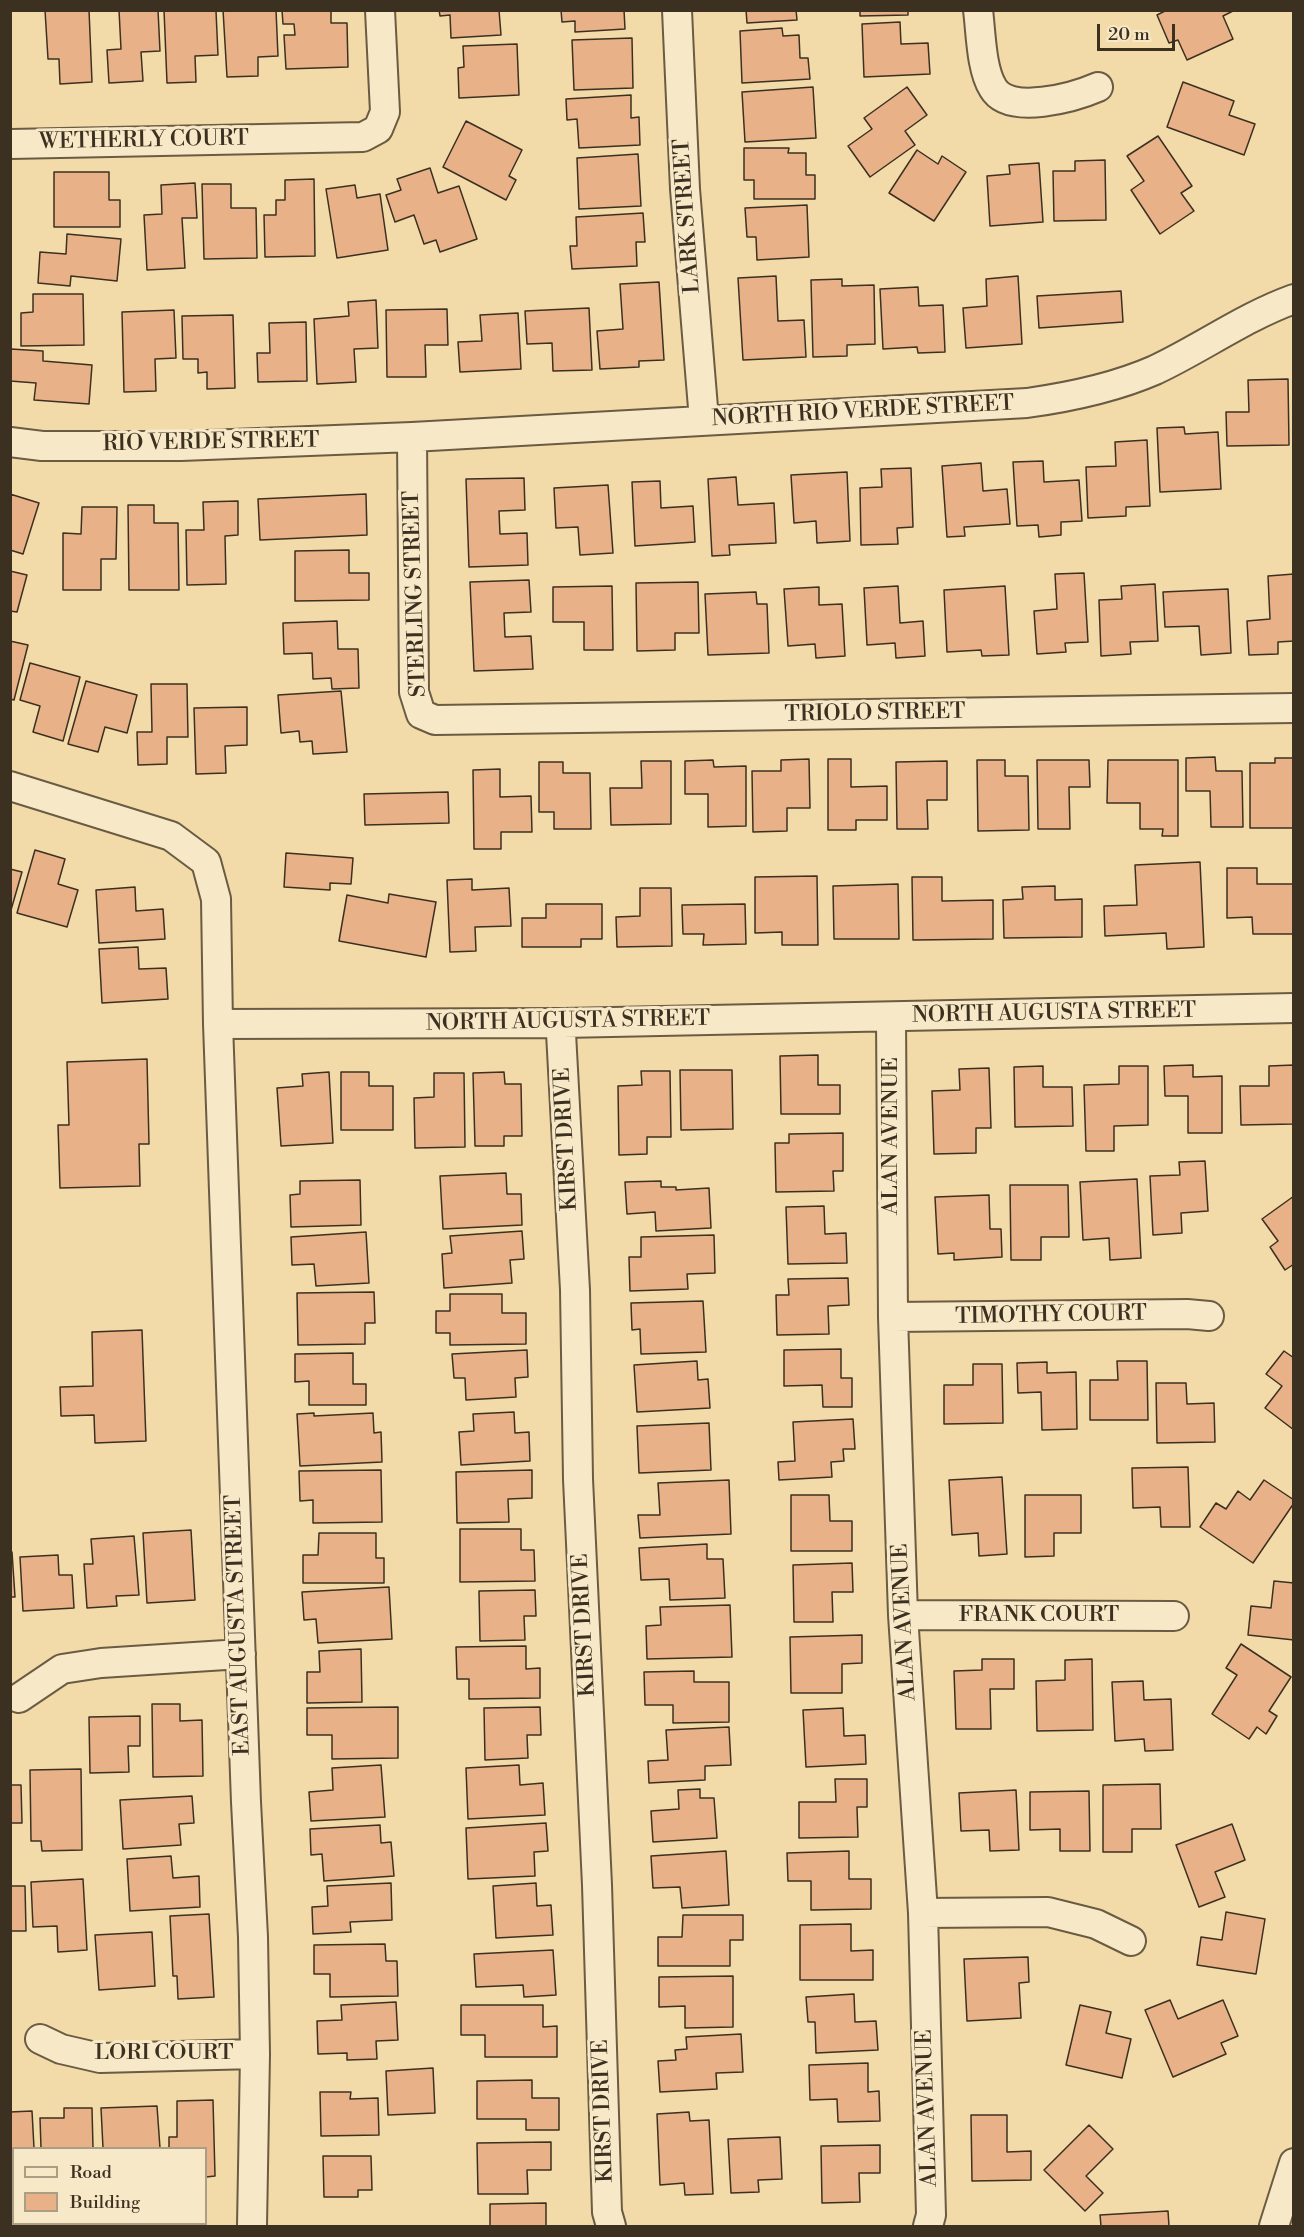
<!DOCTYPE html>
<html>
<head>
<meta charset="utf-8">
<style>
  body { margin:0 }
  #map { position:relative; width:1304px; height:2237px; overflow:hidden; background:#f2dba9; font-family:"Libre Bodoni",serif }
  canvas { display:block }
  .frame { position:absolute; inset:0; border:12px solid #3c3021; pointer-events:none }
  .legend { position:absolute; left:12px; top:2147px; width:195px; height:78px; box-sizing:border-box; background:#f7e8c7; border:2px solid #ac9e85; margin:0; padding:8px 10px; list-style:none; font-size:18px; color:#3c3021 }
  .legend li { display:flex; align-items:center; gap:12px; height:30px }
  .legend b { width:30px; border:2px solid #ac9e85 }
  .scale { position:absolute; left:1097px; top:24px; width:78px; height:27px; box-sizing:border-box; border:3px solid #3c3021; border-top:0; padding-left:8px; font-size:18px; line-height:21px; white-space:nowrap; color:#3c3021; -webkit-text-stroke:4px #f7e8c7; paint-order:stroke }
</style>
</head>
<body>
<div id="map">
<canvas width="1304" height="2237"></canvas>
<div class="frame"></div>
<ul class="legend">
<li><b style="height:8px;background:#f7e8c7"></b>Road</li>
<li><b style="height:16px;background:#e8b188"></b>Building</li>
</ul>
<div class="scale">20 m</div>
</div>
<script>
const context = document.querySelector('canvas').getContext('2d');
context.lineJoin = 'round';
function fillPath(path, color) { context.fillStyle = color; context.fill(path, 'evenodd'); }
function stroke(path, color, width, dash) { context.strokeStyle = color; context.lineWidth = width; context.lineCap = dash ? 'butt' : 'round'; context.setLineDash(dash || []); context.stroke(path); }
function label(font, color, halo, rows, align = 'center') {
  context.font = font + ' "Libre Bodoni",serif'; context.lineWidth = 6; context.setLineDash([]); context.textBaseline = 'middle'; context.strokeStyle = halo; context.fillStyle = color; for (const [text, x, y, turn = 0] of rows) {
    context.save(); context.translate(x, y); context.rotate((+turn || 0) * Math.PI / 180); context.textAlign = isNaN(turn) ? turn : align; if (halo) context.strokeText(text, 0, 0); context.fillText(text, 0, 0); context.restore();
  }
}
const building = new Path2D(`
  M45,10h44l3,72 -32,2 -1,-25h-11z
  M119,10h39l2,41 -19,1 2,29 -34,2 -2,-33 14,-1z
  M164,10l52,1 2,44 -23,1 1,26 -29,1z
  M223,10h53l2,46 -20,1v19l-31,1z
  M282,10h49v13h16l1,44 -62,2 -2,-34h11l-1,-11h-11z
  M439,10h60l2,25 -50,3 -1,-23 -10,1z
  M561,10h63l1,19 -50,3v-11l-13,1z
  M746,10h50l1,10 -50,3z
  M860,10h48v5l-48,1z
  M1167,10h68l-12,6 10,23 -46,21 -9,-20 -9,3 -12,-28z
  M900,22l1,22 27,-1 2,31 -66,3 -2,-53z
  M782,28l1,8 16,-1 1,23h8l2,21 -68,4 -2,-52z
  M632,38l1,50 -59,2 -2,-50z
  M517,44l2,51 -60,3 -1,-30 6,-1 -1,-21z
  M1183,82l51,19 -5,14 26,9 -11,31 -77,-28z
  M813,87l3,51 -71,4 -3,-50z
  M907,87l20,28 -22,16 10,14 -45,32 -22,-31 24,-17 -8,-11z
  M631,95v23l8,-1 1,28 -61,3 -2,-29 -10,1 -1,-21z
  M466,121l56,29 -13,26 7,4 -10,20 -63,-33z
  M1158,136l34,50 -11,7 13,18 -34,23 -29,-44 13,-9 -17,-25z
  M744,148h45l-1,5h18v22h9v24h-61v-19h-10z
  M917,150l21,14 4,-8 24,16 -32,49 -45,-28z
  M638,154l3,52 -62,3 -2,-51z
  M1105,160l1,60 -52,1 -1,-50h22v-10z
  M1039,163l4,59 -53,4 -3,-50 23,-2 -1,-9z
  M430,168l8,25 21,-7 18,53 -37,13 -4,-12 -12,4 -10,-29 -19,7 -9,-27 15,-5 -4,-11z
  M54,172h55v28h11v27h-66z
  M314,179l1,77 -50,1 -1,-42h12v-15h9v-20z
  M195,183l2,35h-15l3,50 -38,2 -3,-55 18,-1 -1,-29z
  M202,184h29v24h25l1,50 -53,1z
  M355,185l2,13 23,-4 8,56 -51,8 -11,-69z
  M807,205l2,52 -52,3 -1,-23h-9l-2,-29z
  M643,213l2,29h-9l1,24 -65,3 -2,-23h7l-1,-29z
  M67,234l54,5 -4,42 -46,-5 -1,10 -32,-3 2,-31 26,2z
  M776,276l2,45 26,-1 2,37 -63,3 -5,-82z
  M1018,276l4,68 -56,4 -3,-40 24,-2 -1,-27z
  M842,279v7l32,-1 1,59 -28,1v11l-34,1 -2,-77z
  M659,282l5,78 -25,1v6l-39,2 -3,-38 26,-2 -3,-45z
  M918,287l1,19 24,-1 2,47 -27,1 -1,-6 -34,2 -3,-60z
  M1121,291l2,31 -84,6 -2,-32z
  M33,294h50l1,51 -63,1v-33l12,-1z
  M376,300l2,48 -24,1 2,33 -39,2 -3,-65 35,-3 -1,-14z
  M589,308l3,62 -39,1 -1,-28 -25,1 -2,-33z
  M447,309l1,36h-23l1,32h-39l-1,-67z
  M174,310l2,48 -21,1 1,32 -32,1 -2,-80z
  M518,313l3,56 -61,3 -2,-30 24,-1 -2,-26z
  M233,315l2,73 -28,1v-17l-9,1v-14h-15l-1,-43z
  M306,322l1,59 -49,1 -1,-29h13l-1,-30z
  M11,349l32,2v10l49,4 -3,39 -55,-4 2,-17 -26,-2z
  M1288,379l1,66 -62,1 -1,-34h23l-1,-32z
  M1184,427l1,7 33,-2 3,57 -61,3 -3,-64z
  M1147,440l3,66 -24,1v9l-38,2 -2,-51 30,-1 -1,-24z
  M1043,461l1,21 35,-2 3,41 -21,1v13l-22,2 -1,-12 -21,1 -4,-64z
  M981,463l2,28 24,-2 3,35 -46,3 1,9 -18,1 -5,-71z
  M911,468l2,59 -16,1 1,16 -37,1 -1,-57 22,-1 -1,-18z
  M847,472l3,69 -33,2 -1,-22 -22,2 -3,-48z
  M736,477l2,28 36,-2 2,40 -47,2 1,10 -18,1 -4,-77z
  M524,478l1,32 -26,1 1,23 27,-1 1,32 -59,2 -3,-88z
  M660,481l1,27 32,-2 2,36 -60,4 -3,-64z
  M608,485l5,68 -33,2 -2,-28 -22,1 -2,-40z
  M10,494l29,9 -16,51 -13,-4z
  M366,494l1,41 -107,5 -2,-41z
  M238,501v34l-13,1 1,48 -39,1 -1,-55h18l-1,-28z
  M128,505h26v18h24l1,67h-50z
  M82,507h35l-1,52h-15v31h-38v-57l18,1z
  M349,550v23h20v27l-74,1v-50z
  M10,571l17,4 -10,37 -7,-1z
  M1084,573l4,69 -23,1 1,9 -29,2 -3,-43 23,-2 -2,-35z
  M1294,574v67l-16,1v12l-29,1 -2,-34 23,-2 -2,-43z
  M529,580l2,32 -27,1 1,24 26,-1 2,33 -59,2 -4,-89z
  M698,582l1,51h-24v17l-38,1 -1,-68z
  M1155,584l3,57 -28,1 1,12 -30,2 -2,-56 23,-1 -1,-13z
  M612,586l1,64h-29v-28h-31v-35z
  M898,586l2,37 23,-2 2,35 -29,2 -1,-15 -28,2 -3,-57z
  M1005,586l4,69 -27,1 -1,-6 -34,2 -3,-62z
  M819,587v18l23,-1 3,52 -29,2 -1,-14 -27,2 -4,-57z
  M1228,589l3,64 -30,2 -2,-29 -34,1 -2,-35z
  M756,592l1,12h10l2,49 -61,2 -3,-61z
  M337,621l1,28h20l1,39 -27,1 -1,-11 -18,1 -1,-26 -28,1 -1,-31z
  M10,641l18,4 -14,55 -4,-1z
  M30,663l50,14 -17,64 -30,-9 7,-26 -20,-6z
  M86,681l51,14 -10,38 -22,-6 -7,25 -30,-8z
  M151,684h36l1,53h-21v27l-29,1 -1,-33h15z
  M341,691l6,61 -34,2 -1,-13 -12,1 -1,-11 -18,2 -3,-38z
  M247,707v38l-22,1 1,27 -30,1 -2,-66z
  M1215,757l1,14h26l1,56h-32l-1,-36h-24v-33z
  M1275,758h19v70h-44v-65h25z
  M809,759l1,49h-23v23l-34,1 -1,-61h29v-11z
  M828,759h23v28l36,-1v34h-31v10h-28z
  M713,760l1,7 32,-1v60l-38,1v-33h-23v-33z
  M977,760h28v16h23l1,54 -51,1z
  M1037,760h52l1,27h-21l1,42h-32z
  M1108,760h70v76h-16l1,-7h-23v-26h-33z
  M641,761h30v63l-60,1 -1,-37h32z
  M947,761v39h-20l1,29h-31l-1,-67z
  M539,762h24v11h27l1,56h-37v-17h-15z
  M500,769v28l31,-1 1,36h-31v17h-27l-1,-79z
  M448,792l1,31 -84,2 -1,-31z
  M35,850l30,9 -7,25 20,6 -11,37 -50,-14z
  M286,853l67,5 -2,26 -21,-1v7l-46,-3z
  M1200,862l4,85 -37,2 -1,-16 -61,3 -1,-30 33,-1 -2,-40z
  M1227,868h30v16h37v50h-41l-1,-17 -25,1z
  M10,869l12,3 -11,38h-1z
  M817,876l1,69h-36v-13l-27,1v-56z
  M912,877h30v24l51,-1v39l-80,1z
  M472,879v11l37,-2 2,38 -36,1 1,24 -26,1 -3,-72z
  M898,884l1,55h-65l-1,-53z
  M1055,886v14l27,-1v38l-78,1 -1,-38 20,-1 -1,-12z
  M135,887l1,24 27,-2 2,30 -66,4 -3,-53z
  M640,888h31l1,58 -55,1 -1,-30 24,-1z
  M389,894l47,8 -10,55 -87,-16 8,-46 41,8z
  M546,904h56v35h-21v8h-59v-29h24z
  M745,904l1,40 -43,1 1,-11h-21l-1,-29z
  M138,947l1,22 27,-1 2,31 -66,4 -3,-54z
  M818,1055v30h22v29h-59l-1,-58z
  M147,1059l2,85h-10l1,42 -80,2 -2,-63h11l-2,-63z
  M1193,1065v12l29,-1v57h-34v-37h-23l-1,-30z
  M1294,1065v59l-53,1 -1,-39h29v-20z
  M1043,1066v21h29l1,39 -58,1 -1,-60z
  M1119,1066h29v59l-34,1v25h-28l-2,-66 35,-1z
  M989,1068l2,60h-15v25l-42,1 -2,-63 28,-1 -1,-21z
  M680,1070h52l1,59 -52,1z
  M641,1071h29l1,66h-24v17l-28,1 -1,-69 24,-1z
  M329,1072l4,71 -52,3 -4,-58 26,-2 -1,-12z
  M341,1072h28v14h24v44h-52z
  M504,1072l1,12h16l1,52h-18v10h-29l-2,-73z
  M434,1073h30l1,74 -50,1 -1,-50 20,-1z
  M843,1133v38h-10l1,20 -58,1 -1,-49h14v-9z
  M1205,1161l3,50 -27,2 1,20 -29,2 -3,-59 30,-1 -1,-13z
  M506,1173l1,21h14l1,31 -79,4 -3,-53z
  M1137,1179l4,79 -31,2 -1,-22 -26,2 -3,-58z
  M360,1180l1,45 -70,2 -1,-32 10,-1v-13z
  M661,1181v6h15v3l33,-2 2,40 -55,3 -1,-19 -28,2 -2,-32z
  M1010,1185h58l1,52h-28v23h-30z
  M989,1195l1,34h11l1,28 -48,3v-7l-16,1 -3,-57z
  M1294,1196v68l-9,6 -15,-23 8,-6 -16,-22z
  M824,1206l1,28 21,-1 1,30 -59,1 -2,-57z
  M522,1231l2,28 -14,1 2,23 -68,5 -2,-34 10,-1 -2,-17z
  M366,1232l3,51 -53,3 -2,-22 -22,1 -1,-28z
  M714,1235l1,38 -28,1 1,15 -58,2 -1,-34h12v-20z
  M848,1278l1,27 -21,1 1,28 -52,1 -1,-40h13l-1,-16z
  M374,1292l1,31h-10v21l-67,1 -1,-52z
  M450,1294h52v19h24v31l-76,1v-12h-14v-22h14z
  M703,1301l3,51 -65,2 -1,-25 -8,1 -1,-27z
  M142,1330l4,111 -51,2 -1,-28 -33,1 -1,-29 33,-1 -1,-54z
  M841,1349v29h11v29h-29l-1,-22 -38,1v-36z
  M527,1350l1,27 -13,1 1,19 -50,3 -1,-22h-11l-2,-24z
  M1284,1351l10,7v72l-29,-22 17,-22 -16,-12z
  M353,1353v31h13v21h-57v-24l-14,1v-28z
  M697,1361l1,19 10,-1 2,29 -73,4 -3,-47z
  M1117,1361h30l1,59h-58v-40h28z
  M1047,1362v11l29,-1 1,57 -35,1 -1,-38 -23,1 -1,-30z
  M973,1364h29l1,59 -59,1v-39h29z
  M1156,1383h30l1,21 27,-1 1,39 -58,1z
  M514,1412l1,21 14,-1 1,29 -69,4 -2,-33 15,-1 -1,-17z
  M314,1413v3l59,-3 1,20 7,-1 1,30 -82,4 -3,-52z
  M853,1419l2,30h-12l1,12 -13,1 1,15 -53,3 -1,-18 17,-1 -2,-39z
  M709,1423l2,47 -72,3 -2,-47z
  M1188,1467l2,60h-29l-1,-20 -27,1 -1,-40z
  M381,1470l1,52 -69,1v-23l-13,1 -1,-30z
  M532,1470v28l-24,1 1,23 -52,1 -1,-51z
  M1002,1477l5,77 -28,2 -1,-23 -26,2 -3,-55z
  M729,1480l2,54 -91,4 -2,-23h22l-2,-32z
  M1264,1480l30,20v3l-41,60 -53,-36 16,-24 10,6 12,-18 12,9z
  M791,1495h38l1,26h22v30h-61z
  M1025,1495h56v38h-27v23l-29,1z
  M460,1529h61v21h13l1,31 -75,1z
  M191,1530l4,70 -48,3 -4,-70z
  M319,1533h57v25h8v25h-81v-28h15z
  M134,1536l5,59 -23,1 1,10 -30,2 -3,-44h9l-2,-25z
  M707,1544v15h16l2,39 -55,2 -1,-21 -28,1 -2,-32z
  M10,1552h2l3,45h-5z
  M58,1555l1,20h13l2,33 -51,3 -3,-54z
  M852,1563l1,29h-21l1,30h-39l-1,-57z
  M1274,1581l20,2v57l-46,-5 3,-29 20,2z
  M389,1587l3,52 -74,4 -2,-24 -12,1 -2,-28z
  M535,1590l1,26h-12l1,24 -45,1 -1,-50z
  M730,1605l2,52 -85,2 -1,-33 15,-1 -1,-18z
  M862,1635v28l-20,1v29h-51l-1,-56z
  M1241,1644l50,33 -22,34 8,5 -11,18 -9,-7 -8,12 -37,-25 25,-39 -11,-7z
  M526,1646v23l14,-1v30l-71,1v-20h-12l-1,-32z
  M361,1649l1,53 -55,1v-31h13l-1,-21z
  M982,1659h32v30h-24l1,40h-35l-2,-58 28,-1z
  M1092,1659l1,71 -56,1 -1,-50 29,-1v-20z
  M694,1671v11h35v40l-56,1v-18h-28l-1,-33z
  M1143,1681l1,19 27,-1 2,51 -28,1 -1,-12 -29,2 -3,-59z
  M152,1704h28v17l22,-1 1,56 -50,1z
  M398,1707v51l-66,1v-24h-25v-27z
  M540,1707l1,28h-14l1,23 -43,2 -1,-52z
  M843,1708l1,28 21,-1 1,29 -60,3 -3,-57z
  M140,1716v30h-12l1,26 -39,1 -1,-56z
  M729,1727l2,38 -26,1v14l-56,3 -1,-22 20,-1 -2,-30z
  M381,1765l4,52 -74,4 -2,-29 24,-2 -1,-22z
  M519,1765l1,20 23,-2 2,32 -77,4 -2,-51z
  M81,1769l1,81 -40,1 -1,-10h-10l-1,-71z
  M835,1779h32v28h-10l1,30 -59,1v-36h37z
  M1160,1784l1,45h-29v23h-29v-67z
  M10,1785h11l1,38h-12z
  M700,1789v9h14l3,40 -64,4 -2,-31 28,-2 -1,-19z
  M1016,1790l3,60 -29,1 -1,-21 -28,1 -2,-38z
  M1089,1791l1,60h-30v-22l-30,1v-38z
  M192,1796l2,27 -15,1 2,21 -58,4 -3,-49z
  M546,1823l2,28 -14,1 1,24 -67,3 -2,-51z
  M1232,1824l13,36 -30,12 10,25 -26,10 -23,-62z
  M380,1825l1,18 10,-1 3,34 -70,5 -2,-27 -11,1 -1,-26z
  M726,1851l3,54 -47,3 -2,-21 -27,1 -2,-32z
  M849,1851v28h22v30l-60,1v-29h-23l-1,-28z
  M171,1856l2,22 26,-2 1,31 -70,4 -3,-52z
  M83,1879l4,71 -29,2 -1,-26 -24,1 -2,-45z
  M391,1883l1,37 -42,2 1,10 -38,2 -1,-27 16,-1 -1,-20z
  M536,1883l1,23 14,-1 2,30 -57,3 -3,-52z
  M10,1886h15l1,45h-16z
  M1226,1912l39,7 -9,55 -59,-9 4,-28 21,3z
  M209,1914l5,83 -36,2 -1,-23h-4l-3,-60z
  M683,1915h60v25h-13v26h-72v-29h24z
  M851,1924v27l22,-1v30h-73v-55z
  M152,1932l3,54 -56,4 -4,-55z
  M385,1944l1,17h11l1,35 -68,1v-23h-16v-29z
  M553,1950l3,45 -32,2 -1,-12 -47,2 -2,-33z
  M1028,1957l1,25 -10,1 2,35 -54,3 -3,-62z
  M733,1976v51l-48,1v-22l-26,1v-30z
  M854,1994l1,28 21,-1 2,29 -62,3 -1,-31h-7l-2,-25z
  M1170,2000l8,19 45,-19 15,36 -17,7 5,11 -53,23 -28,-67z
  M396,2002l2,38 -22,1 1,18 -30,1v-7l-29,1 -1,-33 25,-1 -1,-15z
  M461,2005h82v22l14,-1v31h-72v-22h-24z
  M1080,2005l31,7 -5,21 25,6 -9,39 -56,-13z
  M741,2034l2,38 -27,1 1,16 -57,3 -2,-31 18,-1 -1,-10 12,-1 -1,-12z
  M868,2063v29l11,-1 1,30 -42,1 -1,-23 -27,1 -1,-35z
  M433,2068l2,45 -47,2 -2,-44z
  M532,2080v18h27v32h-33v-11h-49v-38z
  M320,2092h31l-1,7 28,-1 1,37 -58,1z
  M213,2100l2,76 -9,1v-29h-37v-11h8v-36z
  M157,2106l3,42h-57l-2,-40z
  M64,2108h28l1,40h-52l-1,-30h24z
  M32,2111l2,37h-20l-1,24 -3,-7v-53z
  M689,2112l1,9 19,-1 4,74 -28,1 -1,-12 -24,2 -3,-71z
  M971,2115h36v37l24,-1v29l-59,1z
  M1089,2125l24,24 -27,27 17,17 -18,18 -41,-41z
  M780,2137l2,42 -24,1 1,12 -28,1 -3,-54z
  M551,2142v28h-24l1,24h-50l-1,-51z
  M880,2145v28h-21l1,29 -38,1 -1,-57z
  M323,2156h48l1,34h-14v7h-34z
  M546,2203v23h3h-59v-22z
  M1168,2211l1,15h-68l-1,-11z
  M206,2219v7h-58v-2h58z
  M65,2224h62v2h-61z`);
fillPath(building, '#e8b188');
stroke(building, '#3c3021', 1.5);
const minor = new Path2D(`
  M677,10l8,179 19,231
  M978,10c3,23 3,59 15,78 16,28 82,9 105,-1
  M10,144l353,-7 15,-8 7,-17 -5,-102
  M412,437l2,255 7,22 14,6 859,-12
  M10,442l32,4h139l231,-9 615,-34c43,-6 87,-15 128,-33 47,-22 89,-53 139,-71
  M10,786l161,50 35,26 10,37 2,125 28,778 7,135 2,117 -3,172
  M891,1017l2,300 10,298 20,298 8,302 -3,11
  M563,1023l-2,10 14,257 3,189 19,406 10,327 4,14
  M218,1024l345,-1 731,-15
  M893,1317l294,-3 22,2
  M903,1615l271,1
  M19,1698l43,-29 39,-6 140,-9
  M923,1913l125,-1 48,12 35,17
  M40,2039l21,10 39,9 155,-4
  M1274,2226l20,-63`);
stroke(minor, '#6a5b43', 32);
stroke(minor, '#f7e8c7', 28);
label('22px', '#3c3021', '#f7e8c7', [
  ["WETHERLY COURT",144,141,-1],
  ["LARK STREET",688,216,-94],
  ["NORTH RIO VERDE STREET",863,412,-3],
  ["RIO VERDE STREET",211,443,-1],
  ["STERLING STREET",416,594,-92],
  ["TRIOLO STREET",875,714,-1],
  ["NORTH AUGUSTA STREET",1054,1014,-1],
  ["NORTH AUGUSTA STREET",568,1022,-1],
  ["ALAN AVENUE",892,1136,-90],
  ["KIRST DRIVE",567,1139,-93],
  ["TIMOTHY COURT",1051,1316,-1],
  ["FRANK COURT",1039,1616],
  ["ALAN AVENUE",905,1622,-93],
  ["EAST AUGUSTA STREET",239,1625,-92],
  ["KIRST DRIVE",585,1625,-93],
  ["LORI COURT",164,2054],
  ["ALAN AVENUE",928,2108,-92],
  ["KIRST DRIVE",604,2111,-92]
]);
</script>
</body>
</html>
